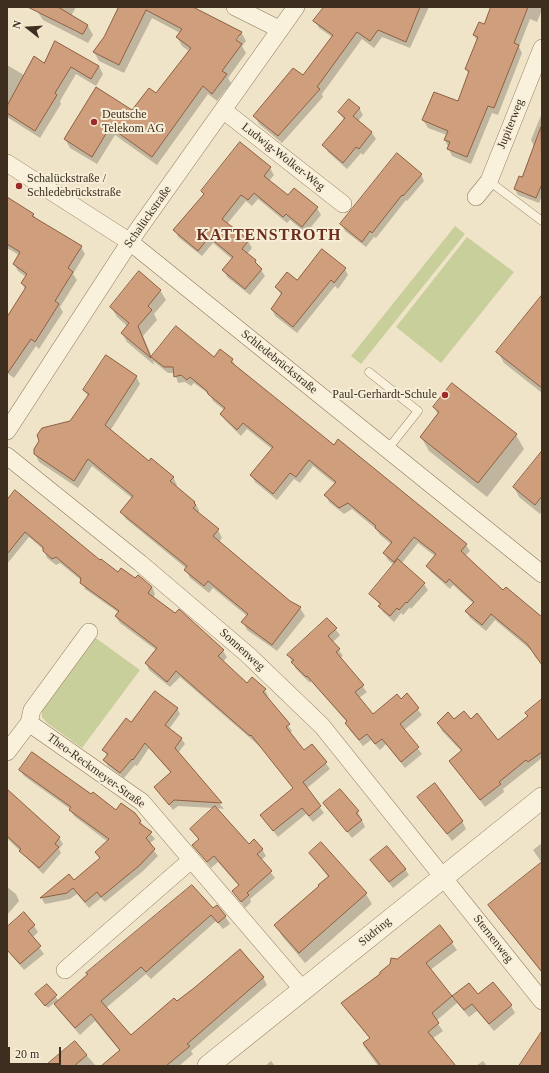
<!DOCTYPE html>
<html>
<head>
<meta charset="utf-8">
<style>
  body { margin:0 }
  #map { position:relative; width:549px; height:1073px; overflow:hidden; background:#f0e4c8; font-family:"Times New Roman",serif }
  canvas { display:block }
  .frame { position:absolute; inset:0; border:8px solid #3d2e20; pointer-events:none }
  .north { position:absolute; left:8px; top:8px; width:40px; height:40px; -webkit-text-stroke:3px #f7eed8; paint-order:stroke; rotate:287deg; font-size:11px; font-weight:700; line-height:16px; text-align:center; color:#3d2e20 }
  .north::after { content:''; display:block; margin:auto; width:14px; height:18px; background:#3d2e20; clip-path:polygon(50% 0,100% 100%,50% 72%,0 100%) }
  .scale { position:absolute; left:8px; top:1047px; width:53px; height:18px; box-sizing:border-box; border:2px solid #3d2e20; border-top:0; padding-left:5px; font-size:12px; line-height:14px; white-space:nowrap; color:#3d2e20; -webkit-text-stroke:3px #f7eed8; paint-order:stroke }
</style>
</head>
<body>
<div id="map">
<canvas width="549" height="1073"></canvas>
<div class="frame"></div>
<div class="north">N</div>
<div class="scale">20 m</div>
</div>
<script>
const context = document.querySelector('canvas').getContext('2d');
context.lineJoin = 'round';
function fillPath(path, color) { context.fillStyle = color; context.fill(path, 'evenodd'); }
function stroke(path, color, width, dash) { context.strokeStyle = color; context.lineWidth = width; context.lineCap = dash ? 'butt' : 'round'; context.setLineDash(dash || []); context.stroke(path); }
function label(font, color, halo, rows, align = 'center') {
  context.font = font + ' "Times New Roman",serif'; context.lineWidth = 4; context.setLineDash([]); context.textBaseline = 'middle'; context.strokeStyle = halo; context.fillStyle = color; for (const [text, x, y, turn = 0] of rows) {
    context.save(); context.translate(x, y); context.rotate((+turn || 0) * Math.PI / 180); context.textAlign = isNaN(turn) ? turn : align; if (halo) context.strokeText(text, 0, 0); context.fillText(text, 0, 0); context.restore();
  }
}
fillPath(new Path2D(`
  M455,226l10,8 -104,130 -10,-8z
  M467,237l47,35 -73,91 -45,-36z
  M93,636l47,34 -58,78 -35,-25 -5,-6v-9z`), '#c9cf9b');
fillPath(new Path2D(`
  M39,7h37l-5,9 17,10 5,9 -5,8 -45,-23 -6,-9z
  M118,7h63l60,25 5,9 -4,5 4,7 -18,25 3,5 -14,18 -9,-7 -51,71 -42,-30 -18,29 -27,-16 -5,-9 68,-28 23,-16 34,-43 -8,-6 -5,-9 3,-4 -28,-15 -28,55 -25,-12 -5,-9 11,-14zM238,36h2l-6,8 -1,-1z
  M325,7h104l-19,41 -28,-11 -8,11 -12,-9 -40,55 1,3 -41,46 -23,-19 -4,-8 48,-39 29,-40 -13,-9 -4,-7z
  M492,7h50v3l-5,12 -7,-3 -11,28 3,6 -24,62 -6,-2 -21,51 -19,-8 -7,-16 2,-5 -19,-7 -5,-8 35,-18 11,-27 -3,-6 11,-28 -3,-6 10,-9z
  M45,64l54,2 4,8 -7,12 -20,-12 -16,27 1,3 -21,34 -33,-21v-52l17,10z
  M359,108l4,7 -5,6 14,12 4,6 -13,16 -2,-2 -14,16 -19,-17 -4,-6 20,-26 -5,-8z
  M542,113v83l-3,7 -21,-8 -3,-6 7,-11 12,-32 -3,-6z
  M241,144l29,24 4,7 -5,6 19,16 6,-8 23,19 4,7 -15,18 -16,-13 -3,3 -29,-24 -6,7 -6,-5 -19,23 21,17 4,7 -5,6 8,7 10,15 -15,19 -23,-18 -3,-7 8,-11 -19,-16 -11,13 -24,-19 -3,-7 29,-35 -2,-4z
  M421,174l3,7 -17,20 -1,-1 -30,38 -2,-1 -8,10 -21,-16 -3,-7z
  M7,199l26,15 4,6 44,27 4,7 -12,20 4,6 -17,27 3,5 -24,37 -3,-3 -22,32 -7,-5v-54l18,-29 -3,-7 4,-6 -8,-6 -4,-7 5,-9 -12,-7z
  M345,269l3,6 -10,14 -3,-3 -38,47 -22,-17 -3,-7 10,-13 -6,-9z
  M160,290l6,10 -12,14 3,6 -14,16 9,21 80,3 4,6 98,80 132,99 4,6 -5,5 38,36 37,24 2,-1v46l-6,-3 -5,-8 -36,-30 -9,11 -16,-13 -4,-7 8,-7 -21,-19 -3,4 -19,-17 -4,-6 8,-10 -17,-13 -17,21 23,20 4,6 -17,19 -1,-2 -7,8 -2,-2 -7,9 -11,-10 -3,-7 -9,-11 23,-29 -6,-5 -4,-7 7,-9 -11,-9 -4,-6 -24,-20 -8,5 -15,-12 -3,-7 9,-11 -22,-18 -13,17 -6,-4 -17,21 -22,-18 -4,-7 21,-26 -25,-20 -6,7 -16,-16 -4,-6 3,-4 -11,-9 -3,-6 -16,-12 -3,3 -6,-4 -7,1 -3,-10h-7l-15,-12 1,4 -27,-23 -5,-9 5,-7 -10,-9 -6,-10z
  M542,297v96l-38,-30 -6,-11z
  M136,376l4,8 -30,47 39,32 24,14 4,8 -1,2 19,16 4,7v4l19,16 4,8 -3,4 70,59 11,7 5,8 -28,35 -30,-21 -4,-8 4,-6 -34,-28 -4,5 -19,-15 -4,-8 1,-1 -61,-50 -5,-7 11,-14 -40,-32 -14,22 -39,-26 -4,-8 36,-32 17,-25 -4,-7z
  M452,384l64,51 8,14 -37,48 -58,-46 -8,-14 17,-22 -4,-8z
  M542,452v60l-2,2 -21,-17 -5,-10z
  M7,502l111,72 34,13 3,7 -2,4 23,17 3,-4 44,40 4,6 -4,5 24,22 18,6 3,6 -1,2 25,33 -3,2 15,18 8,-6 18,24 -24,20 18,24 -11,9 -7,-8 -28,23 -17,-22 33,-26 -29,-38 -85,-74 -10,10 -21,-17 -3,-7 10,-13 -36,-27 -4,-6 3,-4 -34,-24 -3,-8 -22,-18 -4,2 -9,-7 -3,-8 -15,-13 -22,27z
  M327,619l13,16 -7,7 10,14 -3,2 27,34 -8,6 14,17 34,-20 15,20 -18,15 18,24 -17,14 -19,-24 -6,6 -9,-10 -8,6 -13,-16 -4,-7 1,-1 -36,-41 -1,2 -14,-14 -8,-14z
  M542,701v57l-39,31 1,3 -19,15 -35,-45 12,-10 -20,-21 -4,-8 16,-2 44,20 31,-24z
  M177,708l3,6 -11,15 12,9 4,6 -7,9 46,56 -8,-1 33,37 13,4 4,7 -5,4 14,18 -25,21 1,3 -6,6 -12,-17 6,-5 -21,-24 -7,6 -18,-23 6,-5 -8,-11 23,-21 -36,-2 -5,4 -18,-23 16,-14 -22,-25 -12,18 -2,-1 -11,13 -16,-12 -4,-6 3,-4 -3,-6 28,-26z
  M20,770l71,25 26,16 23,10 15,18 -6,5 9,12 -15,15 -38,31 -4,-4 -12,10 -12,-14 -7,5 -25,5 -3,-5 27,-24 5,6 26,-22 -4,-7 12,-10 -34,-26 -4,-7 -46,-33z
  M340,790l18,22 7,15 -13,11 -27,-35z
  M419,797l43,24 4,8 -14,12z
  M7,802l52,36 4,6 -4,5 2,4 -18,21 -36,-36z
  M542,843v20l-9,-13z
  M310,853l56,41 6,10 -67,59 -23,-27 -6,-10 44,-40 8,-9z
  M371,860l34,9 4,6 -16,13z
  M542,863v110l-53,-67z
  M7,887l9,7 3,7 -12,14z
  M213,910l12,6 5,8 -7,5 -7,-8 -65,58 -5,-5 -40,34 25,28 46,-33 86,-26 4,8 -76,66 2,3 -14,12h-77l18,-15 -25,-30 -15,14 -21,-24 -5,-8 -6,5 -10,-11 8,-12 13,16z
  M34,926l4,6 -6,6 12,16 -20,16 -17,-20v-11z
  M440,926l17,24 -27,20 22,27 17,-13 9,12 33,10 4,7 -21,18 -17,-20 -8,6 -12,-14 -21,18 7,10 -11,8 17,27h-71l-15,-21 7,-6 -27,-36z
  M75,1042l21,24h-49z
  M271,1061l4,5h-10z
  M483,1061l4,5h-11z`), '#0003');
const building = new Path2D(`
  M28,7h30l30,18 -5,9z
  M119,7h74l49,25 -6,8 6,4 -20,27 5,3 -15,20 -9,-8 -51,71 -42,-30 -18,30 -28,-18 32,-52 36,23 17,-22 7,5 35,-45 -15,-11 6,-8 -36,-19 -27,55 -26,-13 11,-15z
  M324,7h96l-14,35 -28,-12 -8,11 -13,-9 -40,55 3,2 -42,47 -25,-20 40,-48 10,7 30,-40 -20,-14z
  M491,7h37l-14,36 5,2 -25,63 -6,-2 -21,51 -20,-8 3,-7 -6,-2 4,-9 -26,-11 12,-28 24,9 11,-30 -4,-2 13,-32 -5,-2 6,-13 5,2z
  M55,41l44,25 -8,13 -20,-12 -16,26 2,2 -22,36 -28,-18v-7l27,-50 10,7z
  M349,99l11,9 -7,8 19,16 -13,17 -3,-2 -13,16 -21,-18 23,-27 -7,-6z
  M541,127l1,57 -6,14 -22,-9 5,-13 3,1z
  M240,142l31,25 -7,9 24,19 6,-7 24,19 -16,20 -16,-13 -3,3 -29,-24 -6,7 -7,-5 -19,24 27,21 -7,9 14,11 -1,2 7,7 -17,20 -23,-19 11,-13 -24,-20 -11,14 -25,-21 31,-36 -3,-3z
  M397,153l25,21 -19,22 -1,-1 -30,38 -2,-2 -8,11 -22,-18z
  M7,197l27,17 -2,2 50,30 -14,22 5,4 -18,29 4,3 -24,38 -4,-3 -24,35v-57l19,-30 -5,-4 6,-9 -14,-10 7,-12 -13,-8z
  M322,249l24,19 -12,15 -3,-3 -38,47 -22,-18 11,-16 -7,-6 12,-15 10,8z
  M139,271l22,19 -13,16 4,4 -14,16 13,32 -30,-25 8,-10 -19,-16z
  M542,295v93l-46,-36z
  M176,326l38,31 6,-8 13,10 -2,3 103,83 4,-6 129,105 -6,7 16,15 26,24 3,-3 36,30v48l-15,-21 -36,-30 -9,11 -17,-14 9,-9 -25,-23 -3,4 -20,-17 10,-12 -22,-17 -20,25 -11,-9 9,-11 -17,-14 1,-2 -28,-23 -9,5 -15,-13 12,-13 -27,-22 -13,17 -6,-4 -17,21 -23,-19 23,-28 -30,-24 -6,7 -17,-16 5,-6 -17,-14 -1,-3 -17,-14 -3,3 -6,-5 -7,2 -1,-10h-9l-13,-10z
  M106,355l31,21 -32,49 44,36 2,-3 23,19 -4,4 25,21 -1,1 2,2 -3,3 26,21 -6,7 77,65 11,6 -29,38 -31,-23 7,-8 -40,-33 -4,5 -20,-16 3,-4 -67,-54 13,-16 -45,-37 -14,22 -40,-27v-5l5,-8 -2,-6 5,-7 28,-7 19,-27 -6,-4z
  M452,383l65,51 -39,49 -58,-46 19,-25 -6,-5z
  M542,451v45l-7,9 -22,-18z
  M15,490l85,70 1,-1 17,13 3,-4 14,10 3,-3 5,4 9,8 -4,6 27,20 4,-4 45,41 -6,6 29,27 5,-6 14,12 -3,3 27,32 -4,3 18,23 8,-6 15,18 -24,20 18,24 -12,10 -7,-8 -29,23 -13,-16 33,-27 -42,-53 -1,1 -74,-65 -9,11 -22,-19 12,-15 -42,-32 4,-5 -39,-28 1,-5 -25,-21 -4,2 -9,-8v-4l-18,-15 -18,22v-54z
  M398,559l27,24 -18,20 -1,-1 -7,8 -2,-2 -7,8 -12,-10 3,-2 -12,-10z
  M327,618l10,10 -9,8 12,13 -4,3 28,33 -9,7 18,22 24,-20 4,5 6,-6 12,15 -19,16 19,23 -18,15 -19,-23 -7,5 -8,-10 -8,6 -14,-17 2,-2 -40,-45 -1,1 -15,-15 3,-2 -7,-5z
  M155,691l23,17 -13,17 17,13 -7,10 47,55 -48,-3 -5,5 -15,-18 17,-15 -26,-29 -12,17 -1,-1 -12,14 -17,-13 5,-6 -6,-4 24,-32 5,4z
  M542,699v53l-14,10 -2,-2 -27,22 2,2 -21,16 -31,-39 13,-11 -25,-27 11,-11 6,7 10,-8 7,8 6,-6 21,27 30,-24 -3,-3z
  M32,752l59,42 2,-2 23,18 5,-7 14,10 6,8 -2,2 13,9 -6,6 9,11 -15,16 -39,32 -4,-5 -12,10 -12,-14 -6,5 -27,5 29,-24 5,6 26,-22 -5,-6 14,-13 -40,-29 2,-3 -52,-37z
  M435,783l28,38 -16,13 -30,-37z
  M7,789l53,48 -5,7 4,3 -20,21 -20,-17 2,-2 -14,-13z
  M340,789l19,22 -3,2 6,7 -15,12 -24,-29z
  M215,806l34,38 5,-5 9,10 -6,5 15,17 -25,22 2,2 -8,7 -9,-11 7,-6 -25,-29 -7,6 -15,-17 7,-6 -9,-10z
  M321,842l46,51 -68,60 -25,-28 45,-39 -1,-1 11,-9 -20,-23z
  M387,846l19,23 -17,13 -19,-22z
  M542,862v110l-54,-67z
  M192,885l21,23 4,-3 9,11 -8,7 -7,-8 -65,57 -5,-5 -40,34 30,34 43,-37 3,3 17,-13 46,-39 24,28 -77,67 3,2 -24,20h-65l19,-16 -29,-36 -16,14 -21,-24 34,-30 -2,-1z
  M24,912l11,13 -7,6 13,15 -21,18 -13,-14v-23z
  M440,925l13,17 -27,21 26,33 17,-13 9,11 15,-12 19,23 -23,19 -17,-20 -8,6 -12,-14 -20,17 7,10 -11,9 28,34h-75l-18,-23 7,-5 -29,-35 39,-29v-2l10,-8 1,-6 6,1z
  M47,984l10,11 -12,11 -10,-12z
  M542,1031v35h-23z
  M75,1041l12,14 -13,11h-29z`);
fillPath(building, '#cf9f7d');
stroke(building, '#8d5f41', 1);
const service = new Path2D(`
  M489,181l53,40
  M369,372l49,39 -31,39`);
const minor = new Path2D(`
  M235,7l44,22
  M223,110l120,94
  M7,163l123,79 412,332
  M476,197l13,-16 53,-133
  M7,431l130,-200 159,-224
  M7,456l133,107 107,91 75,72 220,275
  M29,723l113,79 161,188
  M7,752l22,-29 3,-13 57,-78
  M65,970l126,-110`);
const tertiary = new Path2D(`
  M208,1066l334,-268`);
stroke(service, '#8d765c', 9);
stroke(minor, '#8d765c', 18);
stroke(tertiary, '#8d765c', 22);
stroke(service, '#faf1dc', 8);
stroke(minor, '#faf1dc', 17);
stroke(tertiary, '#faf1dc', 21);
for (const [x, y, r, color] of [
  [94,122,4,"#9e2a2b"],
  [19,186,4,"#9e2a2b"],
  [445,395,4,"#9e2a2b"]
]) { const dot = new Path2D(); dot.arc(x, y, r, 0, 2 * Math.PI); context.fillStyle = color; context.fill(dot); stroke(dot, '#f7eed8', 1.5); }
label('12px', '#3d2e20', '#f7eed8', [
  ["Deutsche",102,115],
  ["Telekom AG",102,129],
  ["Schalückstraße /",27,179],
  ["Schledebrückstraße",27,193],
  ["Paul-Gerhardt-Schule",437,395,"right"]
], 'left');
label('12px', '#3d2e20', '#f7eed8', [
  ["Jupiterweg",511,124,-68],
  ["Ludwig-Wolker-Weg",283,157,38],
  ["Schalückstraße",148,217,-55],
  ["Schledebrückstraße",279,362,39],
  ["Sonnenweg",242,650,42],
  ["Theo-Reckmeyer-Straße",96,771,36],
  ["Südring",375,932,-39],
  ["Sternenweg",493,939,52]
]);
context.letterSpacing = '1px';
label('bold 16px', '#6b2e1e', '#f7eed8', [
  ["KATTENSTROTH",269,236]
]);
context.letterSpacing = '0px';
</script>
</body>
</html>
